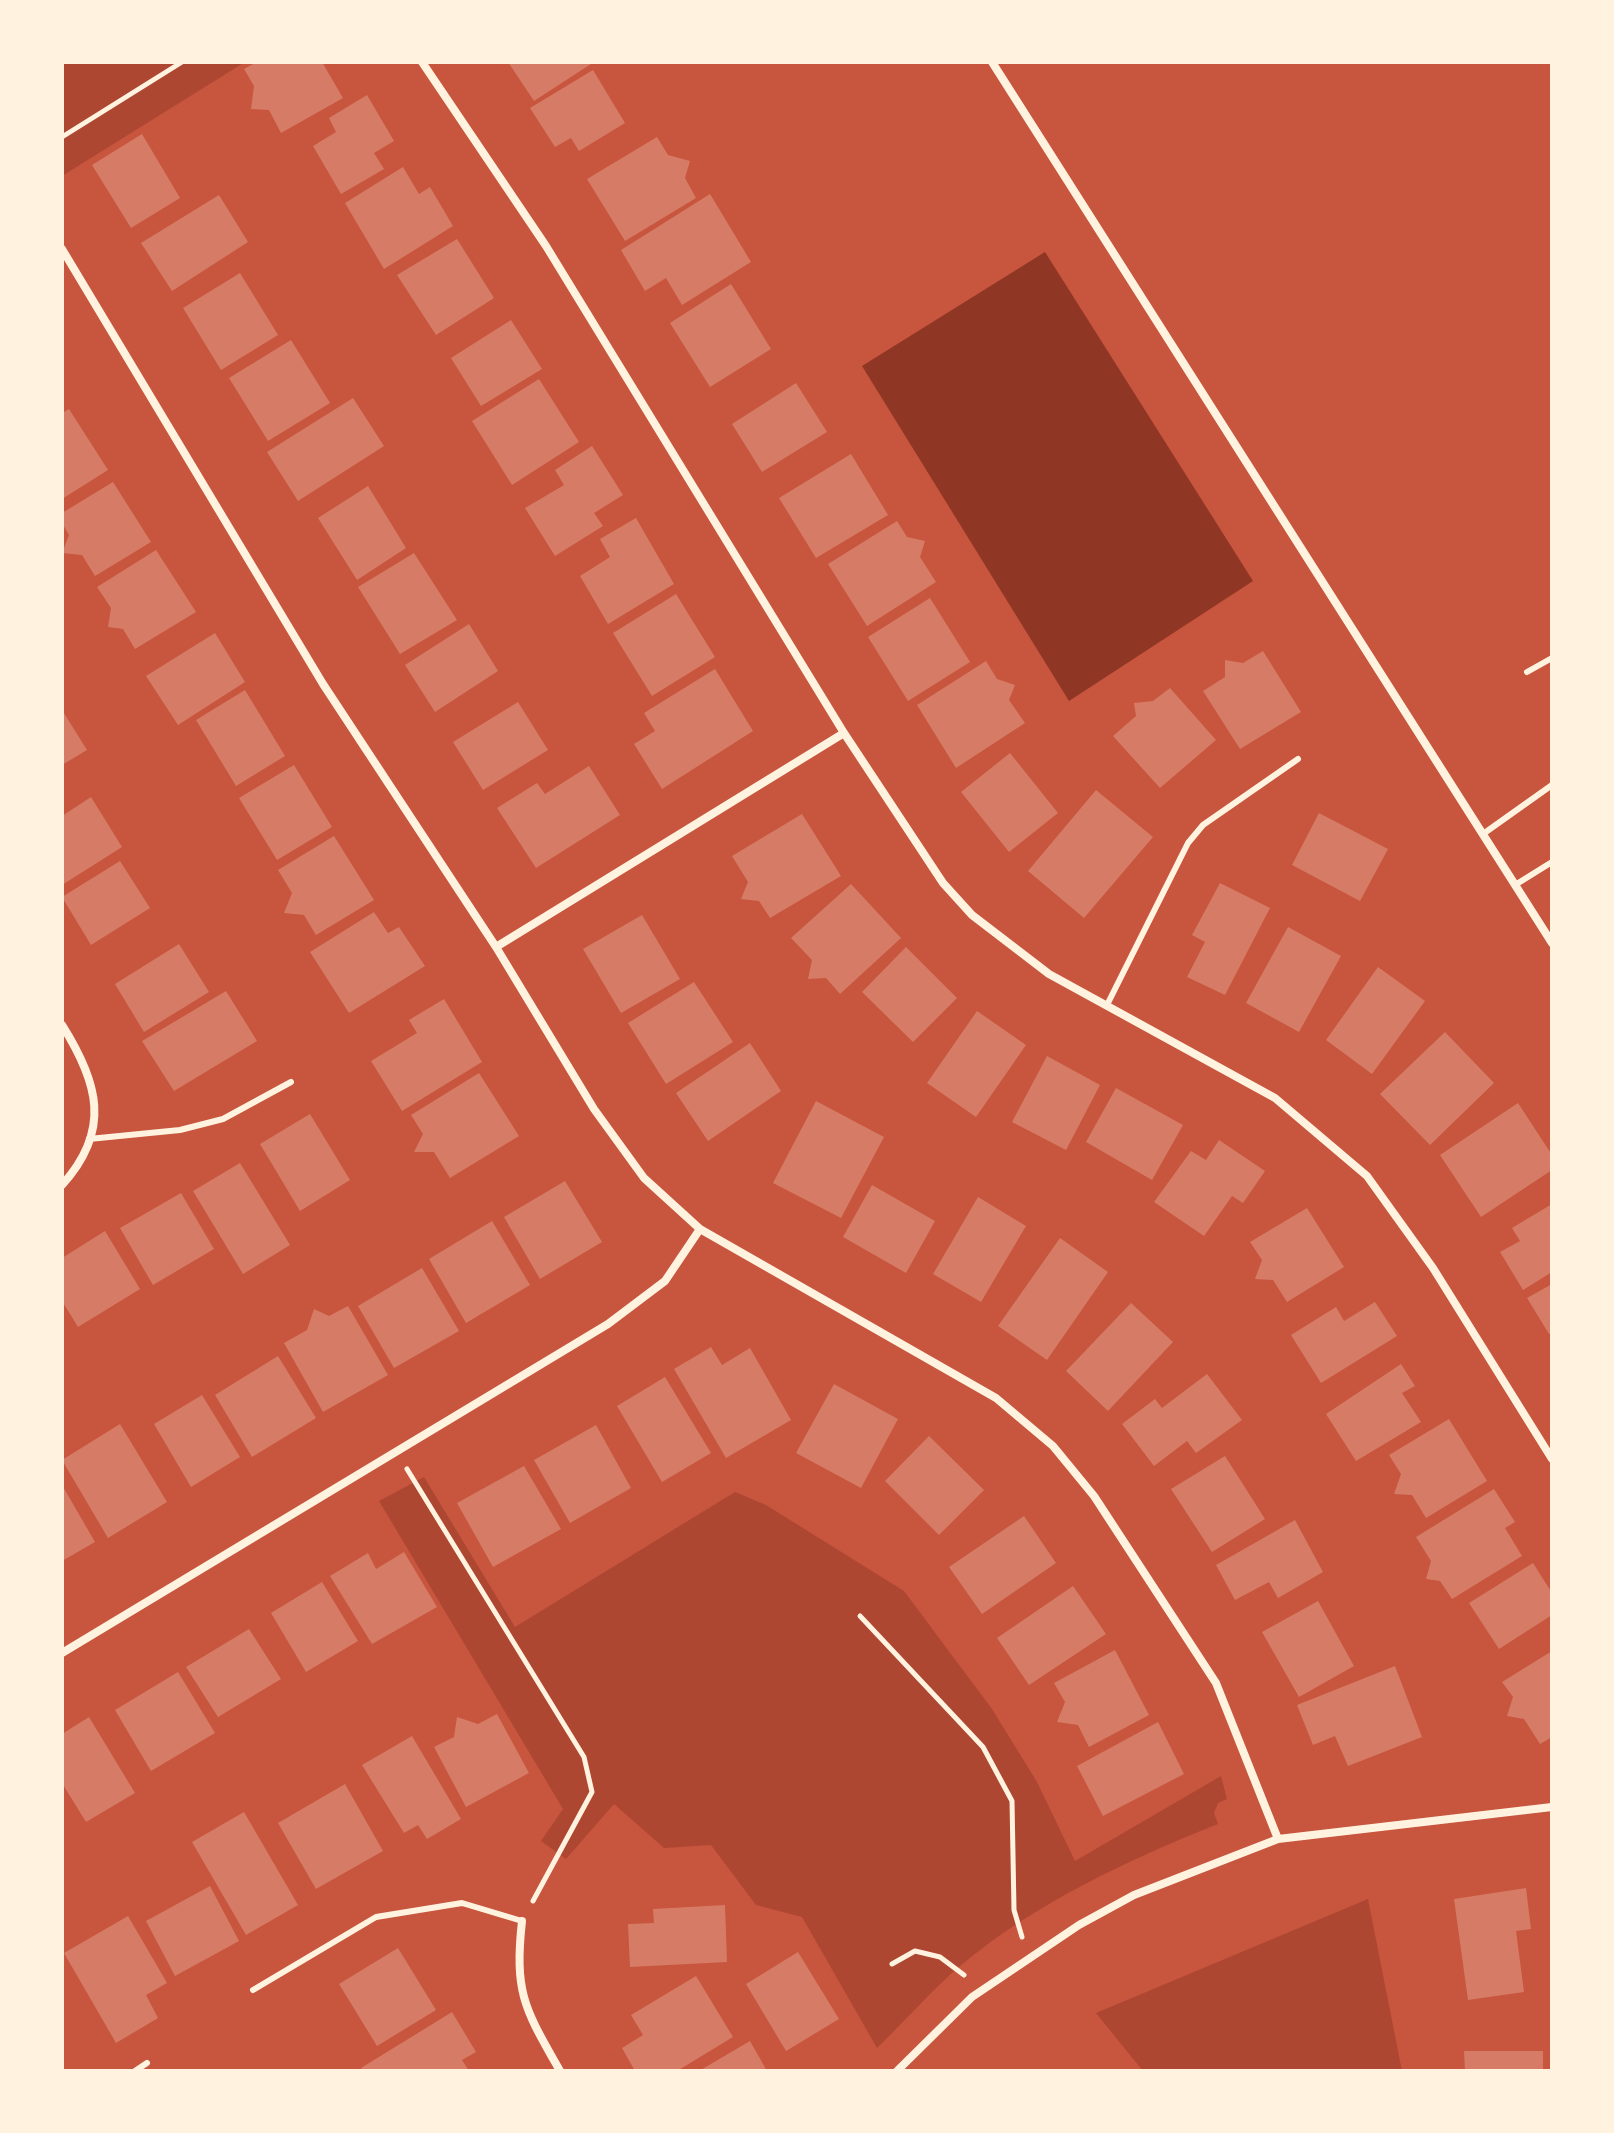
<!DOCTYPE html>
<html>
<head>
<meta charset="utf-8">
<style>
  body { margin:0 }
  #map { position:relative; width:1614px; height:2133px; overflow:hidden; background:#c8553d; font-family:Roboto,sans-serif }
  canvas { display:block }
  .frame { position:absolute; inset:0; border:64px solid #fff3e0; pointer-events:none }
</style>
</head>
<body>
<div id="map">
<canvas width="1614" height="2133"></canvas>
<div class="frame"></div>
</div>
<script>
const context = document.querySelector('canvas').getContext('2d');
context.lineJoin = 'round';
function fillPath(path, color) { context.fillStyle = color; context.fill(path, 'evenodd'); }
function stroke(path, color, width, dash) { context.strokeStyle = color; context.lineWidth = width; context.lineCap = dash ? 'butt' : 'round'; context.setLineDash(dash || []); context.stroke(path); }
fillPath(new Path2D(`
  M62,62h183l-183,114z
  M424,1477l91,150 220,-135 31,13 138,86 88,118 45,73 38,79 146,-85 6,23 -9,4 -4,10 4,11c-90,36 -183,79 -258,142 -29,25 -55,55 -83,82l-75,-131 -46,-12 -45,-60 -47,3 -50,-44 -48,55 -25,-18 22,-32 -184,-308z
  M1368,1899l34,172h-259l-47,-58z`), '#ae4732');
fillPath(new Path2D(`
  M1045,252l208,329 -184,120 -207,-335z`), '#8f3625');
fillPath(new Path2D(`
  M257,62h65l21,36 -62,35 -12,-23 -18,-1 3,-23 -10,-17z
  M508,62h86l-60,39z
  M593,70l32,53 -46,28 -8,-13 -16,9 -25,-39z
  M367,95l27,46 -20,12 10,16 -43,25 -28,-48 23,-14 -7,-14z
  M142,134l38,64 -49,30 -39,-63z
  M657,137l11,18 22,6 -5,17 11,20 -71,43 -38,-62z
  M403,167l16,27 11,-7 23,39 -69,43 -39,-66z
  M710,194l41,68 -69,43 -16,-27 -21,13 -24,-41z
  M219,195l29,47 -76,49 -31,-48z
  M457,239l37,59 -58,37 -39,-60z
  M240,273l38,62 -57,35 -38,-62z
  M731,284l40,65 -61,38 -40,-64z
  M511,320l31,49 -61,37 -30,-48z
  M291,340l39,63 -62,38 -39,-63z
  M539,379l40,63 -67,43 -40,-64z
  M796,383l31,49 -65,40 -30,-48z
  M353,398l31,48 -86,55 -31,-49z
  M69,409l39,61 -46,29v-86z
  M592,446l31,49 -29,18 9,13 -48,30 -30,-48 39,-23 -9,-15z
  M851,454l37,61 -72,43 -37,-60z
  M113,482l38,60 -56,34 -13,-21 -20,-2 7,-18 -7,-12v-10z
  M368,486l38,62 -49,32 -39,-62z
  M636,518l38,66 -66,40 -28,-48 30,-19 -10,-18z
  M897,521l10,16 18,4 -5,16 16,25 -69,44 -39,-62z
  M156,550l40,62 -61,37 -12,-20 -15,-2 3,-19 -14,-21z
  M414,553l43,67 -57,34 -42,-67z
  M676,594l39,63 -63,39 -39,-63z
  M930,598l40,64 -62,39 -40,-64z
  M469,624l29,47 -63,41 -30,-47z
  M215,633l30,49 -67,43 -32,-49z
  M1263,651l38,61 -61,37 -37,-58 22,-14v-17l18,3z
  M986,661l11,18 18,6 -6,15 16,23 -69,45 -39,-63z
  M715,669l38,62 -91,58 -28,-45 21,-13 -11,-18z
  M1170,688l46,52 -56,48 -47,-52 23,-20 -2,-13 19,-2z
  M245,690l40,66 -49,30 -40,-66z
  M518,702l30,48 -65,40 -30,-48z
  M62,710l25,40 -25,15z
  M1010,753l48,60 -49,39 -48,-60z
  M294,765l38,62 -55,33 -38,-62z
  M589,766l31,49 -84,53 -39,-60 40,-25 8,11z
  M1096,790l57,47 -69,81 -56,-47z
  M91,797l31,50 -60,38v-69z
  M1319,813l69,36 -28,52 -68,-36z
  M802,814l39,62 -71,42 -11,-17 -18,-2 7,-17 -16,-26z
  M334,836l40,64 -58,35 -12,-20 -20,-2 8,-20 -14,-23z
  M120,861l30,47 -59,37 -29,-48z
  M1220,883l50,25 -45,87 -38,-18 18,-35 -13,-7z
  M851,884l50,54 -61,56 -14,-16 -18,1 4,-19 -21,-22z
  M374,912l14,21 11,-6 26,39 -76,47 -39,-61z
  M642,915l38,64 -59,34 -38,-64z
  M1288,927l53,29 -42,76 -53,-29z
  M179,944l30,48 -65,40 -29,-48z
  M906,947l51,51 -44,44 -51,-50z
  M1378,967l47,34 -53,73 -46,-34z
  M694,982l39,60 -67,42 -38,-61z
  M226,991l31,50 -83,50 -32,-50z
  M444,999l38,63 -80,49 -31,-50 46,-28 -8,-13z
  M977,1011l49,34 -50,72 -49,-34z
  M1445,1032l49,51 -64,62 -50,-51z
  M750,1043l31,48 -73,50 -32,-48z
  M1047,1056l53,29 -34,65 -54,-28z
  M479,1073l40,63 -69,42 -16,-26h-20l9,-18 -12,-19z
  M1116,1088l67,37 -31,55 -66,-38z
  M816,1101l68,36 -43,81 -68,-35z
  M1518,1103l34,52v15l-71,47 -41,-62z
  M310,1114l40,66 -50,31 -40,-67z
  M1219,1140l46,31 -22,32 -11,-7 -28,40 -50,-34 37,-51 15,9z
  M240,1163l50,82 -47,29 -50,-83z
  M565,1181l37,61 -62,37 -36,-62z
  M872,1185l63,36 -29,52 -63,-36z
  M181,1193l33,56 -61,36 -33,-57z
  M978,1197l48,29 -45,76 -48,-28z
  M1552,1204v68l-29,18 -23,-38 20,-11 -8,-13z
  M1307,1208l37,59 -57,35 -14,-22 -18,-1 7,-19 -12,-18z
  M492,1221l38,64 -64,38 -37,-64z
  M105,1231l35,58 -62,38 -16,-26v-43z
  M1060,1238l48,34 -61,88 -49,-34z
  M422,1268l37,63 -65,37 -36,-62z
  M1552,1284v48l-3,2 -22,-36z
  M1375,1302l22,34 -76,47 -30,-48 45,-28 8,14z
  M1131,1303l42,39 -65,69 -42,-40z
  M348,1306l40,69 -65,37 -39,-69 23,-13 7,-21 15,7z
  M711,1347l11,18 28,-17 41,72 -65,38 -52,-89z
  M278,1356l38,62 -64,39 -37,-62z
  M1401,1364l14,22 -13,7 19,29 -65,39 -30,-47z
  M1207,1374l35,46 -46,33 -9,-12 -33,25 -32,-42 33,-25 7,9z
  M665,1377l46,76 -49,29 -45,-76z
  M834,1384l64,35 -37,69 -65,-35z
  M202,1395l38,62 -49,30 -37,-63z
  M1449,1419l38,62 -61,37 -14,-23 -18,-1 7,-20 -12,-19z
  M120,1424l47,78 -59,36 -46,-78z
  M596,1425l35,63 -61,35 -36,-63z
  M929,1436l55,54 -45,45 -54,-54z
  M1225,1456l40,63 -53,33 -41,-63z
  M524,1466l37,63 -68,38 -36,-64z
  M62,1485l33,57 -33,19z
  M1494,1489l21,33 -10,6 17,28 -70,43 -12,-18 -14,-2 5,-18 -15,-24z
  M1024,1516l32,47 -74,51 -33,-47z
  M1295,1520l28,52 -45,26 -9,-16 -34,18 -19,-35z
  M404,1552l33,55 -65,37 -42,-68 38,-23 8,16z
  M1533,1563l19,30v22l-53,34 -30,-46z
  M322,1582l36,59 -52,31 -35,-59z
  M1073,1586l33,48 -77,51 -32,-47z
  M1318,1601l36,65 -55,31 -37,-65z
  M249,1629l32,50 -63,38 -32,-50z
  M1115,1650l34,65 -60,32 -11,-22 -21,-3 8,-20 -11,-19z
  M1552,1651v86l-12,7 -16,-25 -17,-3 6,-19 -11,-15z
  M1395,1666l27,71 -74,29 -13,-30 -22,9 -16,-40z
  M178,1672l37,61 -64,38 -36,-61z
  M497,1714l32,59 -63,34 -32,-60 20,-10 3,-20 21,7z
  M89,1717l46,76 -49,29 -24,-39v-49z
  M1158,1722l26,52 -81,42 -26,-50z
  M412,1736l49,83 -34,20 -9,-14 -14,8 -42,-68z
  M345,1784l38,67 -67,38 -38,-66z
  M244,1812l54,93 -52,30 -54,-93z
  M210,1886l29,55 -64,35 -29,-55z
  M1526,1888l5,41 -15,2 8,61 -56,8 -14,-101z
  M725,1905l2,57 -97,5 -2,-43 26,-1 -1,-14z
  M128,1916l39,67 -21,12 12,23 -42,25 -52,-90z
  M398,1948l38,62 -59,36 -38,-62z
  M798,1952l41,67 -53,32 -40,-67z
  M696,1976l37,61 -56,34h-42l-13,-23 21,-13 -12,-20z
  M452,2012l24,40 -14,8 7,11h-106l-2,-3z
  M750,2041l17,30h-68z
  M1464,2051h79v20h-78z`), '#d67c66');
stroke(new Path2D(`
  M62,137l120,-75
  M407,1469l177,288 8,35 -59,109
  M860,1616l123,131 29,54 2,109 8,27
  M892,1964l23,-13 25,6 24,18`), '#fff3e0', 5);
stroke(new Path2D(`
  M1527,672l25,-14
  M1483,834l69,-49
  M1515,885l37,-23
  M1107,1005l81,-162 15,-18 95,-66
  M89,1139l91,-9 43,-11 68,-37
  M253,1990l123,-73 86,-14 60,18
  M135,2071l12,-8`), '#fff3e0', 6);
stroke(new Path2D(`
  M422,62l124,184 298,487 99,150 29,32 77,59 226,124 92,78 66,92 119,191
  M992,62l560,881
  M62,249l261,435 173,263 98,162 50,69 56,51 296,169 57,48 41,50 122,187 62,156
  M496,947l348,-214
  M62,1025c36,57 50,105 0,160
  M62,1653l546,-329 57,-43 35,-52
  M522,1921c-8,73 3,88 38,150
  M897,2071l75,-74 107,-72 55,-30 144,-56 274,-32`), '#fff3e0', 8);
</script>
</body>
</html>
